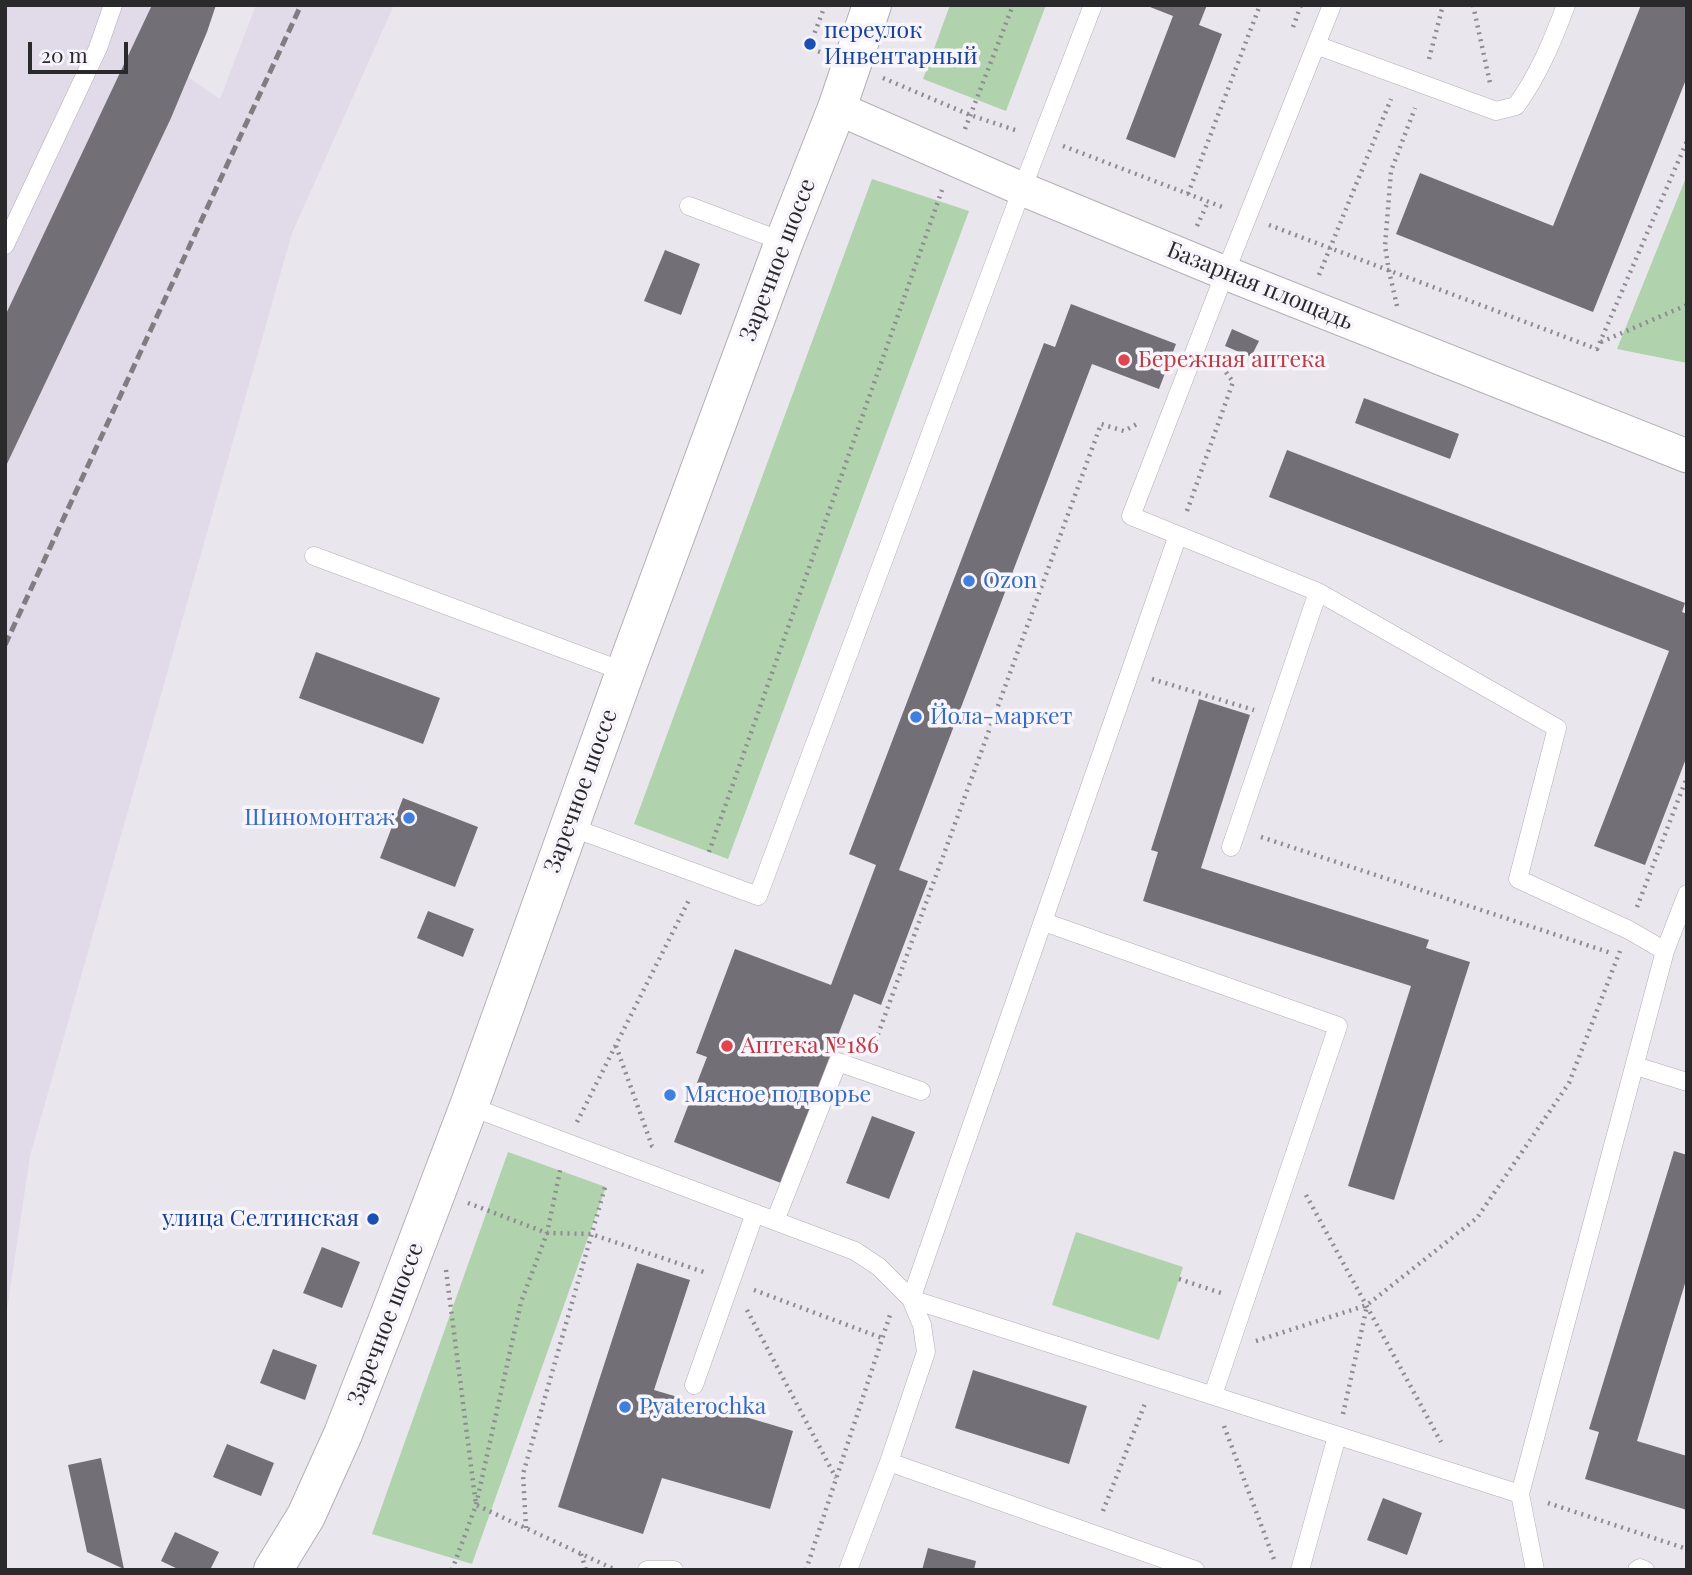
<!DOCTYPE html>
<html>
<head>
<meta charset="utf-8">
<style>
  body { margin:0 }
  #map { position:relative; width:1692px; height:1575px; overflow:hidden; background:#eae6ee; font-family:"Playfair Display",serif }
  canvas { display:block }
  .frame { position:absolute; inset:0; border:7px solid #2a292c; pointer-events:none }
  .scale { position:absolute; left:28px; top:42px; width:100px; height:32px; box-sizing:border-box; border:4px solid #2a292c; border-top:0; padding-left:9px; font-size:21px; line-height:24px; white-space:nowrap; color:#2a292c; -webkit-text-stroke:5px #f7f4fb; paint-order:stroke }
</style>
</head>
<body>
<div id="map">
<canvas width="1692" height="1575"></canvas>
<div class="frame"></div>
<div class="scale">20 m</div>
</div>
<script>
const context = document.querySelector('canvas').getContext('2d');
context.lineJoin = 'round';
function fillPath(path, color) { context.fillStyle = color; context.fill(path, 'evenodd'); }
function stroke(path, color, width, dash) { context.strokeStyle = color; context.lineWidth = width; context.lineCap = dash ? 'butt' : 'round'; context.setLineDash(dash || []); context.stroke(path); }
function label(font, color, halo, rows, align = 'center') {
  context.font = font + ' "Playfair Display",serif'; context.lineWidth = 7; context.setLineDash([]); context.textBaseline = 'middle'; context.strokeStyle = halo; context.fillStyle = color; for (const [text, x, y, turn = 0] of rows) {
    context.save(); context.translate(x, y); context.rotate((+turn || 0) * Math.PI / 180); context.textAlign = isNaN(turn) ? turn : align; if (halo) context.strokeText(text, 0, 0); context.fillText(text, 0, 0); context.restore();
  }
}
fillPath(new Path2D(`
  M5,5h193l-22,64 44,30 36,-94h138l-102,228 -262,923 -25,167z`), '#e0dae9');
fillPath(new Path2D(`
  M950,5h96l-40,106 -83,-32z
  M1687,175v188l-70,-14z
  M872,179l97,32 -241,648 -94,-35z
  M508,1152l98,35 -134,377 -100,-30z
  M1076,1232l107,35 -24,73 -107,-35z`), '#b0d2ac');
fillPath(new Path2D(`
  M152,5h64l-9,27 -36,86 -166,350v-152z
  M1151,5h56l-8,20 23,9 -47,124 -49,-19 47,-123 -23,-9z
  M1641,5h46v72l-94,235 -197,-78 24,-61 133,53z
  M665,250l35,14 -19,51 -37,-14z
  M1071,304l105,40 -17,45 -67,-25 -193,506 29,11 -47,124 -27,-11 -73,189 -107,-41 33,-85 -11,-4 39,-104 96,36 45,-120 -27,-11 195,-511 11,4z
  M1232,329l27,12 -8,16 -26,-11z
  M1364,398l95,36 -9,25 -95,-36z
  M1287,450l398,153 -3,9 5,2v142l-42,109 -51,-19 75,-195 -400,-154z
  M316,652l124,46 -17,46 -124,-46z
  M1199,699l51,16 -49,153 228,72 -3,8 44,14 -76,238 -46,-14 63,-200 -268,-85 15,-49 -7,-2z
  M403,798l75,29 -23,60 -75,-29z
  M428,911l46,18 -11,28 -46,-19z
  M872,1116l43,16 -26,67 -43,-16z
  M1674,1151l13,4v122l-50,164 50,15v54l-102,-31 14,-47 -10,-3z
  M322,1247l38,15 -18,46 -39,-15z
  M637,1263l53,17 -36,110 139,41 -23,78 -108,-31 -19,56 -85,-27z
  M273,1349l44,16 -12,35 -45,-17z
  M973,1370l114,36 -18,58 -114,-36z
  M227,1444l47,19 -13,33 -48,-19z
  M101,1458l23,111 -37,-17 -19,-87z
  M1383,1498l39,15 -15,42 -40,-15z
  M175,1532l44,20 -9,18h-30l-19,-9z
  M928,1548l48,13 -2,9h-52z`), '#726f76');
const service = new Path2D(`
  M1332,5l-107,268 -94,243 187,76 239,136 -39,151 111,51 36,21
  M1316,45l180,66 20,-5c22,-30 37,-66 50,-101
  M689,206l95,36
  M5,245l93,-197 15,-43
  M314,556l311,116
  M568,826l190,70 264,-707 71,-184
  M1231,847l87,-255
  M1044,922l294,104 -125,369
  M1636,1066l51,16
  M469,1106l386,145 24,16 32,32 609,195 145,-543 22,-57
  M775,1221l63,-159 83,29
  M694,1385l61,-172
  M889,1462l306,108
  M1520,1494l15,76
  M647,1570h27
  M848,1570l41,-108 37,-110 -4,-27 -11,-26 267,-764
  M1300,1570l37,-134
  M1637,1570l3,-2 5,2`);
const minor = new Path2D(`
  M837,108l185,81 191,79 474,188`);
const secondary = new Path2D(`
  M273,1570l33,-54 37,-82 47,-120 79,-208 156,-434 159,-430 53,-134 35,-103`);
stroke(service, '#b2afb6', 19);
stroke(minor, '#b2afb6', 35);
stroke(secondary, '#b2afb6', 40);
stroke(new Path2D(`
  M1473,5l17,78
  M1293,27l8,-22
  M820,52l-11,-4 16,-43
  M1429,59l14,-54
  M883,78l87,37 48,16
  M965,129l48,-124
  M1063,146l162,62
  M1188,194l72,-189
  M1269,225l328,124 90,-208
  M1197,226l11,-24
  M1319,275l72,-176
  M1397,306l-8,-35 -4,-25 6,-75 24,-63
  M1601,342l86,-37
  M1187,511l46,-129 -15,-21
  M1152,679l102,31
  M1261,837l350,116
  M709,852l233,-662
  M1637,907l50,-130
  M616,1046l36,100 3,2
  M873,1048l228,-624 23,7 15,-8
  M577,1122l113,-224
  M1306,1195l135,247
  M468,1203l79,30 44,1 116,39
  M446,1270l30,235 140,65
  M1179,1279l42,14
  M754,1290l128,48
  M747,1310l89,168
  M1256,1341l111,-36 110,-87 92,-135 51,-132
  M1343,1414l24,-108
  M1224,1426l51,136
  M1548,1503l139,46
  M1103,1511l43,-110
  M526,1528l-3,-54 83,-290
  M581,1554l5,16
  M452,1570l24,-65 45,-203 26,-69 14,-67
  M806,1570l84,-255`), '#8e8c92', 4.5, [2, 5]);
stroke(service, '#fff', 18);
stroke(minor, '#fff', 33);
stroke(secondary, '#fff', 38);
stroke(new Path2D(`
  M5,645l296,-640`), '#7f7d82', 5, [10, 5]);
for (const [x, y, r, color] of [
  [810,44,7,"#1a4fb4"],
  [1124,360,7,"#e0444e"],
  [969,581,7,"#3f7fe0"],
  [916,717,7,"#3f7fe0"],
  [409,818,7,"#3f7fe0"],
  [727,1046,7,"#e0444e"],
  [670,1095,7,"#3f7fe0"],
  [373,1219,7,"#1a4fb4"],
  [625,1407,7,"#3f7fe0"]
]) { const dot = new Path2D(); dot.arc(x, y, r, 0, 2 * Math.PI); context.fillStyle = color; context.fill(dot); stroke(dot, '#f7f4fb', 2.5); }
label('23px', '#164399', '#f7f4fb', [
  ["переулок",824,31],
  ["Инвентарный",824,57],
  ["улица Селтинская",359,1219,"right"]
], 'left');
label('23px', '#2a292c', '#f7f4fb', [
  ["Заречное шоссе",778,260,-69],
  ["Базарная площадь",1260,286,22],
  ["Заречное шоссе",581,791,-70],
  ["Заречное шоссе",386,1324,-69]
]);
label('23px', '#be3a42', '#f7f4fb', [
  ["Бережная аптека",1138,360],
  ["Аптека №186",741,1046]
], 'left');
label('23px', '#366cbe', '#f7f4fb', [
  ["Ozon",983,581],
  ["Йола-маркет",930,717],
  ["Шиномонтаж",395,818,"right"],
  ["Мясное подворье",684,1095],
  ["Pyaterochka",639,1407]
], 'left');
</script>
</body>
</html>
